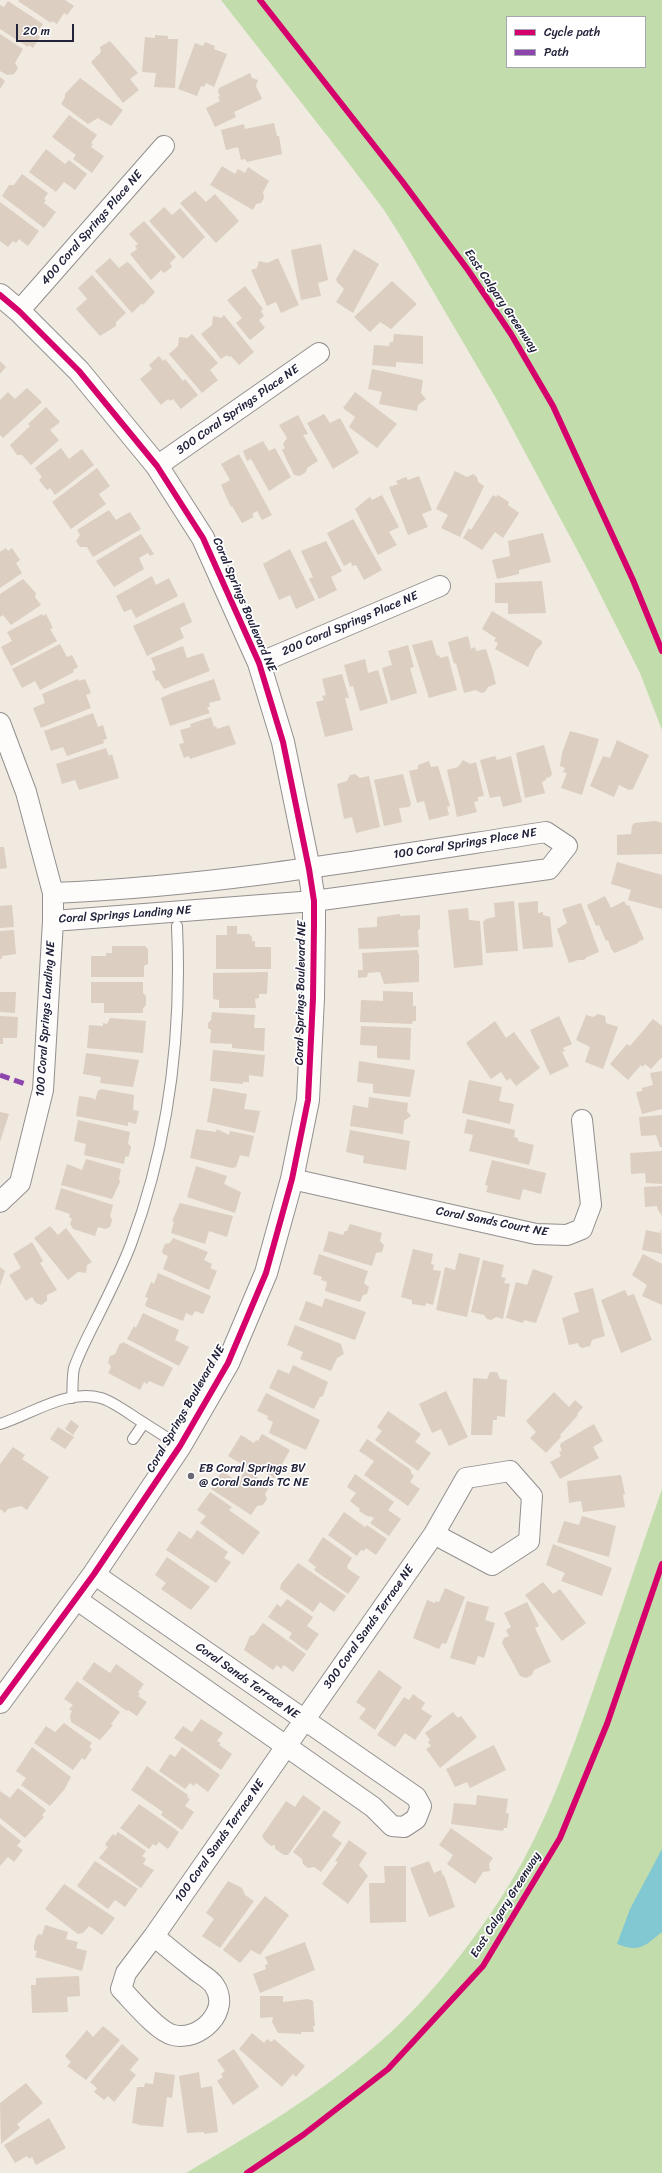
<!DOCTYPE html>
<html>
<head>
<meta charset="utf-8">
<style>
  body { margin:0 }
  #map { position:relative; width:662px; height:2173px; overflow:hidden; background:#f0eae0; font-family:Sriracha,sans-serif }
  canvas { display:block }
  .legend { position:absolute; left:506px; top:16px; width:140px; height:52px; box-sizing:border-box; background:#fff; border:1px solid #a7a7b1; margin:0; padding:5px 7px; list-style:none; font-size:12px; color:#22223b }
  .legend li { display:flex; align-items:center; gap:8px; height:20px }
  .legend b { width:20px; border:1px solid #a7a7b1 }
  .scale { position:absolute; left:16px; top:24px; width:58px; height:18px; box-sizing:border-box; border:2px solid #22223b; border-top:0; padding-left:5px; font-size:12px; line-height:14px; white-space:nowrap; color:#22223b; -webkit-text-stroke:3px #fff; paint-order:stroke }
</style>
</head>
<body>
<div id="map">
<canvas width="662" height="2173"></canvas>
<ul class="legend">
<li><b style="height:5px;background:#d6006c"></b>Cycle path</li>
<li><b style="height:5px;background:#8e44ad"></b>Path</li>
</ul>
<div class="scale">20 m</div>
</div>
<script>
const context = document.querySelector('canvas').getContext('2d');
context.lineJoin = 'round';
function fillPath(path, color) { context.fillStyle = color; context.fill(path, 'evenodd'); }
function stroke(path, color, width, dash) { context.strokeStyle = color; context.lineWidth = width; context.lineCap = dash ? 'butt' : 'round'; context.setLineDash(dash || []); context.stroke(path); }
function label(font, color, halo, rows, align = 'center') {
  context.font = font + ' Sriracha,sans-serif'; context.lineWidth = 3.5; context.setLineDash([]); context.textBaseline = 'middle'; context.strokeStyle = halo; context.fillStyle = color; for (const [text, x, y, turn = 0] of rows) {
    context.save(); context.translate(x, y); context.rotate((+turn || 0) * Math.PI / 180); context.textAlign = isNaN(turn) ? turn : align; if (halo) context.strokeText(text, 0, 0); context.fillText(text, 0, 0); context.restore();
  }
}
fillPath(new Path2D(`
  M221,0h441v730l-22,-57 -51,-101 -92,-172 -94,-160 -19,-30 -34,-45zM507,17h138v50h-138z
  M662,1489v684h-476c68,-40 133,-78 194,-131 55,-48 109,-119 144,-183 32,-60 54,-125 76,-189 21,-61 41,-121 62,-181z`), '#c2dcac');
fillPath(new Path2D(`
  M662,1849v83c-17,14 -23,21 -45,12l13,-35z`), '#81c8d3');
fillPath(new Path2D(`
  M19,0h46l9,6 -7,9 -3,-2 -7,11 -5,-3 -1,2 -33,-22z
  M8,1l35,23 -7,10 4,3 -7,11 -4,-3 -1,2 -28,-18v-24l4,2z
  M0,34l23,15 -8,14 3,5 -4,6 -7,1 -7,-4z
  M155,35l13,1v3h10l-3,49 -21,-1 2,-14 -14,-1 3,-35 10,1z
  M110,41l28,32 -8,6 9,11 -16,13 -32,-41 10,-10 -1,-5z
  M205,42l10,4 -1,3 13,5 -13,33 -8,-4 -2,4 -3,-1 -4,10 -19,-7 17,-46 8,3z
  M250,73l2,5 6,2 -2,6 6,13 -28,13 2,5 -21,10 -9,-19 14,-7 -2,-4 2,-1 -2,-4 1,-4z
  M0,77l5,4 -5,8z
  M80,78l43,32 -12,16 -13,-8 -10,6 -27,-20 4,-7v-3z
  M69,115l28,20 -6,8 2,1 -2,3 13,9 -12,17 -19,-14 3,-4 -24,-18z
  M274,123l3,13h2l3,18 -35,8 -2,-3 -4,1 -3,-13 -12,3 -5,-20 23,-6 1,5z
  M46,149l19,15 4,-4 18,14 -12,16 -11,-8 -8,10 -27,-20z
  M222,166l13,8 3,-5 7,4 3,-6 21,14 -6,11 1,6 -3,5 -5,1 -3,6 -43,-25z
  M22,174l26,19 -4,6 2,1 -2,3 12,9 -12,16 -42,-32 7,-11h5z
  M195,191l11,11 9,-8 24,27 -23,22 -36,-40z
  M0,202l39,29 -11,15 -9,-7 -3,4 -3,-2 -5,6 -8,-6z
  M164,207l8,8 8,-7 25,29 -22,22 -34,-38z
  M144,221l32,36 -6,6 2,4 -8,6 -3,-3 -10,10 -21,-26 7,-5 -2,-3 3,-2 -9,-10z
  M321,244l7,36 -10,3 3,13 -20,4 -10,-50z
  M354,249l25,15 -26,49 -17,-11 8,-13 -7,-7 -1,-3z
  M110,258l9,10 8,-6 3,2 25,28 -12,13 -1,-2 -10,10 -37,-42z
  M278,258l21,47 -18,8 -5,-11 -9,4 -16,-36 6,-2 2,-7 8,2z
  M92,275l34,38 -10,9v4l-16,10 -24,-27 11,-10 -9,-11z
  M392,281l25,23 -26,25 -11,-7 -10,10 -16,-15z
  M245,286l18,23 -2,2 3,5 -5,4 6,8 -15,12 -14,-17 6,-5 -15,-18z
  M224,315l30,37 -15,13 -8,-9 -2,1 -2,-2 -6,4 -20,-25 11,-9 1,-9 8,2z
  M192,334l26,29 -8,7 8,10 -16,13 -33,-39 9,-8 1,-9 8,1z
  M394,334l29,2v28l-27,-2v5l-24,-2 2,-20 15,1 1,-4h3z
  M159,356l4,5 2,-2 18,22 2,-2 13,16 -17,14 -8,-10 -3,2 -2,-2 -7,6 -21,-26 12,-10 -3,-4z
  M0,361l6,6 -6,7z
  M372,369l51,11 -2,13 5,6 -8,6 -1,6 -38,-7 3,-12 -14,-3z
  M27,388l15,14 -39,36 -3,-3v-35l8,-8 7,7z
  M355,392l42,32 -20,24 -28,-21 6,-10 -12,-9z
  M46,407l14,15 -10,8 9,10 -28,25 -9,-10h-5l-7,-10 20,-19 -2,-2z
  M324,414l6,9 10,-5 19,35 -26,16 -26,-46z
  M298,415l10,19 -5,1 15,26 -11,7 -1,4 -6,4 -6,-1 -12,-25 3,-2 -2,-4 4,-6 -8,-13z
  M263,441l6,10 6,-3 16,29 -22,14 -18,-32 -4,2 -4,-10z
  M61,448l8,11 13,-10 12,16 -39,30 -5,-7 -3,2 -8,-10 3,-3 -7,-9z
  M239,454l33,61 -10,5 -5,-9 -5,3 2,3 -12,6 -10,-17 -1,1 -10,-22 9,-5 -9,-16z
  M97,468l13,18 -11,8 7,10 -35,25 -19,-27z
  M455,471l12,6 6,-3 4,3 1,5 6,4 -24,51 -19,-9 7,-13 -12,-6z
  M419,476l13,34 -10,4 6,13 -20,8 -19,-48 9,-3 -2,-3 10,-4 2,3z
  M382,495l17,32 -10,5 8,13 -19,10 -23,-46 12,-10 3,-2 2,3z
  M493,495l3,2 2,-2 11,7 -1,3 11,8 -16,25 -8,-6 -13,18 -19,-12 6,-10 2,2z
  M109,510l7,10 14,-8 11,17 -48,28 -6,-10h-7l-4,-6 4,-6 -3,-5z
  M353,519l29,51 -18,10 -8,-15 -4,1 -1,-4 -7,4 -17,-33z
  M543,533l8,29 -32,8v4l-22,5 -5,-19 18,-4 -2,-15z
  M141,534l13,20 -4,2 -2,-3 -9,5 5,11 -30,18 -18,-26z
  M326,541l16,30 -11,6 6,13 -18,9 -10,-20 4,-2 -12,-26z
  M6,548l2,3 4,-3 8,12 -4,3 6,10 -22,15v-36z
  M290,549l25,51 -19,9 -6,-14 -11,5 -16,-36z
  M152,576l4,9 13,-7 9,18 -42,22 -5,-9 -7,3 -8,-16z
  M23,579l13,14 -1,4 6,8 -30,20 -8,-10 -3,2v-23z
  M542,581l4,32 -38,1v-11h-13v-20z
  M184,602l8,20 -12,6 4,10 -37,18 -14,-30z
  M492,611l50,30v3l-6,6 -8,17 -33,-18 3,-6 -4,-2 2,-3 -14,-9z
  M42,614l1,2 3,-2 7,14 -3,1 7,12 -46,25 -10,-19 11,-6 -5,-9z
  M468,636l3,13 4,-2 1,4 10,-2 6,19 4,16 -8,3 -3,5 -4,1 -5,-3 -12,3 -8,-30 -2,1 -6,-22z
  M432,640l5,16 2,-1 1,3 8,-2 9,34 -28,8 -17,-53z
  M60,644l7,13 5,-2 6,12 -5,3 1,2 -34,18 -5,-9 -13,7 -10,-19z
  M408,645l6,22 -4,1 7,25 -26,8 -9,-33 10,-3 -4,-14z
  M183,646l4,12 16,-5 7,18 -46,18 -6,-9 -2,1 -4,-10 4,-1 -5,-12z
  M365,659l3,14 10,-3 10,33 -28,8 -7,-25 -3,1 -6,-22z
  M342,674l7,24h-4l8,32 -28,7 -9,-35 8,-2 -2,-4 4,-1 -4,-16z
  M78,679l1,2 6,-2 6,14 -5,2 5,13 -50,20 -8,-20 12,-5 -3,-9z
  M214,679l7,21 -12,3 1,4h-3l3,6 -40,13 -9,-28 11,-5z
  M93,713l5,14 5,-2 4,14 -4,1 1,3 -37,13 -4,-9 -12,4 -7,-20z
  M211,717l3,10 2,-1 1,3 12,-4 7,19 -46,15 -1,-3 -5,2 -5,-14 5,-1 -4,-13 11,-3 -1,-3z
  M570,731l29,8 -17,56 -21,-7 6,-15 -4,-1 2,-4 -5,-2 2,-13z
  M617,740l32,15 -16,34 -4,1 -10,-5 -5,12 -24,-11 13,-30 7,2z
  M544,745l8,29 -2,3 -4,1v2l-4,2 3,11 -20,5 -9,-45z
  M106,748l3,8 3,-2 7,24 -40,12 -4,-10 -13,4 -6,-20z
  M495,756l2,4 14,-4 11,46 -19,5 -3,-11 -10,2 -10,-38z
  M463,760l7,4 6,-2 8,34 -6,1v4l-4,1 3,10 -20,5 -10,-47 11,-3z
  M429,761l2,6 7,-1 12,40 -3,1 2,8 -20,5 -5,-19 -7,2 -8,-32 9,-2v-4z
  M355,774l5,4 9,-2 11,51 -24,6 -4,-16 -8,2 -7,-35 10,-3 3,-6z
  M403,774l8,30 -2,3 -10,1 3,14 -18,4 -10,-46z
  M655,821l7,2v31l-45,1v-20l14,-1 1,-8 2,-3z
  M0,847h4l3,21 -7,1z
  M617,862l45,13v34l-34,-9 3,-10 -20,-6z
  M605,896l6,12 13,-7 3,5 2,-1 15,34 -6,3v1l-23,10 -4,-4 -3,-9 -2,1 -7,-16 -3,1 -9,-21z
  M514,901l4,50 -32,2 -3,-31 3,-3 9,-2 -1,-14z
  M538,901v12l5,-1v3l7,2 3,30 -30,2 -5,-46z
  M581,903l18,49 -12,5 -3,3h-6l-9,3 -12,-34 10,-6 -5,-14z
  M12,905l2,22 -14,1v-22z
  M468,908l1,12 11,1 3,44 -29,3 -6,-58z
  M400,914v2l20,-1v14l-2,1 1,17 -60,2 -1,-21 19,-1v-10z
  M227,926h10v8h12l3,3v4h3v6h16v22h-55v-34h11z
  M14,930l2,24 -14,2v3h-2v-28z
  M112,946h33l3,3v15l-4,2v11h-53v-21h15v-3h6z
  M417,950l2,5v27l-35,2 -4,-12 -12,1 -1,4 -9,1v-8h5l-1,-17z
  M268,972l-1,22h-8v4l-4,1 1,9h-37v-8l-6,-1v-26z
  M91,982h52v11l3,3v9l-3,3v5h-39v-10h-13z
  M383,991l30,1v14h3v15h-3l-1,3 -52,-2 1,-22 22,1z
  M0,992h16l-1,21 -15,-1z
  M212,1012l43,3 -1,13h11l-1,23 -32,-3v-4l-22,-1 1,-13 -3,-2v-5l3,-3z
  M598,1014l7,2 1,7 12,4 -15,42 -18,-7 5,-15 -14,-7 10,-25 7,2z
  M0,1016l18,1 -1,21h-14v6h-3z
  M559,1016l13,28 -9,4 2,3 -3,1 7,14 -19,9 -20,-45z
  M110,1018l36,3 -3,32 -56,-5 2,-23 14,1v-3l4,1z
  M653,1019l9,7v31l-11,12 -6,-5 -2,3 -2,-2 -13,15 -18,-16 17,-20 3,2z
  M495,1021l11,17 8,-6 26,36 -24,18 -6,-8 -3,3 -6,-9 -10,7 -25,-36z
  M361,1026l50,2 -1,32 -33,-2v-12l-17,-1z
  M213,1050l52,5 -2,22 -14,-2v7h-6v2l-33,-3z
  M86,1053l53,7 -6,27 -33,-4 1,-6 -18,-3z
  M359,1061l56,9 -5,27 -37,-4v-9l-16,-2z
  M662,1071v38l-20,5 -6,-22 6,-1v-3l11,-3 -3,-12z
  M469,1080l33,7 -3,14 15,3 -4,20 -48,-11z
  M213,1088l34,6 -3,15 16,2 -5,22 -48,-11z
  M101,1089l33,6 -1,15 6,1 -3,13 -8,-2v4l-52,-10 3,-20 14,2 2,2 3,-9z
  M369,1097l39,6 -1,8 4,5 -7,5 -1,13 -53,-8 3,-21 15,3z
  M0,1112l9,2 -9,28z
  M662,1115v32h-2l-4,-12 -15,1 -2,-19z
  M467,1119l48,11 -1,7 4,1v3l16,4 -5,20 -60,-14 4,-16 -9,-2z
  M78,1120l52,12 -2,11 3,4 -2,9 -4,1 -1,7 -40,-9 2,-11 -12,-3z
  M196,1129l20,3 1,-3 12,6 1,-4 24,5 -5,21 -9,-2 -4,12 -4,1 -42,-10z
  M350,1130l60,11 -4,29 -43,-7 1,-7 -18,-4z
  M662,1151v33l-16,-1 -1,-10 -14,1 -1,-21z
  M86,1159l35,10 -2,10 1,3 -8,17 -51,-14 6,-21 15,6z
  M492,1160l54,13 -5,21 -18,-5 -3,11 -34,-8 2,-6 -3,-1z
  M196,1166l31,10 -3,8 17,8 -6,21 -48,-16z
  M662,1186v30l-4,-6 -1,-4 -12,1 -1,-20z
  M61,1188l52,17 -3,11 2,4 -2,7 -5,2 -7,-2 -3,9 -22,-7 -3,-5 2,-5 -3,-2 1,-3 -15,-5z
  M180,1203l53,13 -6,21 -18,-6 -4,13 -34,-11 3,-11 -2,-1z
  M350,1224l32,9 -2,8 4,4 -2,7 -6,1 -4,13 -49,-15 6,-20 14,4 2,-4h2z
  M50,1226l8,9 8,-7 26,34 -5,3 -1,8 -8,-1 -10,8 -34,-42z
  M661,1228l1,26 -20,-4 4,-20 14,3z
  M173,1238l35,14 -4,8 8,4 -2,4 7,3 -8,19 -46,-21 5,-13 -5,-2 -1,-3 3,-7 5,-1z
  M32,1242l11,19 -3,2 17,27 -10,5v6l-6,4 -5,-2 -4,-6 -6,4 -17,-26 12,-7 -8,-14z
  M413,1249l20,5 -2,10 3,1 -1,5 8,1 -8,34 -7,-2 -1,3 -13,-2v-4l-11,-3z
  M459,1253l21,5 -13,59 -31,-7 9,-43 10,3z
  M319,1254l49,17 -4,12 5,4 -2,7 -4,1 -3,7 -35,-11 2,-9 -6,-2 1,-3 -9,-3z
  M643,1254l19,10v41l-20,-9 5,-11 -15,-10z
  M483,1260l21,5 -3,12 5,1 -2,5 6,1 -7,35 -7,-2 -5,3 -4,-1 -3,-4 -13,-3z
  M0,1267l5,4 -5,15z
  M533,1269l20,7 -17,47 -12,-3 -1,3 -17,-5 10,-36 11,3z
  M158,1273l53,23 -8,18 -8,-3 -3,5 -6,-3 -3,8 -36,-14 -2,-2 3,-7 -3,-1 6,-15 3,2z
  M593,1288l12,48 -13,4 -2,6 -8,2 -3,-2 -1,-3 -9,2 -7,-27 17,-6 -5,-19z
  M625,1290l3,6 6,-2 18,46 -31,13 -20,-53z
  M325,1298l41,14 -11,28 -56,-20 7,-19 16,6z
  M143,1313l36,17 -4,10 14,7 -10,19 -52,-27 7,-13 2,2z
  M295,1325l46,19 3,10 -7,4 -6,13 -31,-12 3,-7 -16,-7z
  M123,1342l50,26 -10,19 -14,-6 -2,3 -3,-2 -4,8 -32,-17 3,-6 -3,-5 2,-6 5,-2 5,-11 2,1z
  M293,1365l35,17 -5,14 -3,1 -6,12 -45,-21 9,-19 11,5z
  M490,1372h7l3,7 7,1 -2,37 -8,-1v4h-4l-1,15h-21l2,-57 14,1z
  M446,1391l22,46 -19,9 -8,-17 -9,4 -13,-29z
  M554,1392l15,15 6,-7 8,7 -6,7 1,1 -18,20 1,2 -15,16 -16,-15 6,-6 -10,-11z
  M266,1393l54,27 -14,30 -37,-17 4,-11 -6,-3 1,-3 -11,-5z
  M388,1411l33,23 -6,8 16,11 -13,18 -43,-31 7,-9 -5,-4z
  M71,1420l8,6 -6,9 -8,-6z
  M594,1424l9,17 -10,6 6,11 -39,21 -10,-17 11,-6 -2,-4 3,-1 -2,-5 1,-3z
  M58,1427l16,10 -9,12 -15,-10z
  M262,1434l28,16 -16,28 -23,-13 -2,3 -21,-12 13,-21 13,8 2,-3 2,1z
  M367,1439l44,31v3l3,3 -4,6 10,7 -12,17 -44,-31 10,-14 -15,-10z
  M13,1447l12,8 -3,4 27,18 -22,33 -6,-4 -13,3 -3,4 -5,-4v-45z
  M246,1470l24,16 -5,8 2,5 -4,6 -6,1 -6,9 -40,-26 11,-18 13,9 2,-4 3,2z
  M355,1474l39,28 -6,8 13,9 -12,17 -19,-13 4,-5 -4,-2 -1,1 -10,-6 1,-2 -10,-8 6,-8 -9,-6z
  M621,1475l4,19 -2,1 2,12 -42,5 -2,-11 -12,2 -2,-22z
  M210,1492l22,15 -3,3 31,22 -17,23 -43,-32 6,-7 -9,-6z
  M344,1512l21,15 2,-2 20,14 -11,16 -10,-7 -2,3 -3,-1 -4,6 -29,-21z
  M582,1516l34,10 -7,31 -52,-15 7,-21 15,4z
  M197,1530l31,22 -4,6 7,4 -15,21 -50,-33 13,-19 12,8z
  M323,1537l29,21 -5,8 1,3 12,8 -12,17 -34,-24 2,-3 -8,-6z
  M553,1544l59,24 -10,28 -41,-15 4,-8 -19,-8z
  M167,1557l43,30 -19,23 -30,-21 5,-6 -11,-8z
  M298,1563l48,33 -12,16 -14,-10 -7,10 -33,-23 1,-5z
  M543,1582l10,12 7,-5 26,34 -24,18 -37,-46z
  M445,1588l20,9 -19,47 -4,-1 -3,6 -26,-11 14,-38 8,3 1,-2 3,1z
  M287,1599l26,18 -6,9 12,8 -12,17 -18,-13 3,-5 -24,-16 9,-13 4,3z
  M467,1601l22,6 -4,13 10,3 -11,35 -6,-2 -3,9 -25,-7z
  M527,1602l12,24 -4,2 16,34 -17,8 -2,5 -6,3 -6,-2 -18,-33 2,-5 5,-2 -3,-6 5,-3 -7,-14z
  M263,1623l43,31 -13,18 -9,-7 -3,4 -4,-4 -4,5 -29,-20 6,-14 4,-1z
  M94,1662l16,11 6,-9 28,20 -6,8 2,2 -2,2 9,6 -10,14 -9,-6 -1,1 -45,-32z
  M379,1670l23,17 -27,43 -16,-12 7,-9 -10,-7z
  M77,1681l43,31 -9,12 2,1 -13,15 -29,-18 -1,-7 2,-4 -3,-2 4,-4 -9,-6z
  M413,1694l12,9 -4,6 11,7 -17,24 -10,-7 -10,14 -18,-12 27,-38 5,3z
  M453,1712l5,6 3,-2 16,21 -37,31 -14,-19 5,-3 -3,-4 2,-2 -5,-7z
  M201,1719l22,14 -6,8 4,2 -2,2 13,9 -11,16 -47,-32 9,-12 9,6z
  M64,1723l28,20 -3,4 3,2 -7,11 -3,-2 -9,12 -39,-27 12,-17 9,6z
  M494,1745l12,25 -36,18 -3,-6 -12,5 -9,-18z
  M32,1747l39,30 -7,13 -14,16 -29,-21 5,-7 -10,-7z
  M182,1747l38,28 -12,17 -12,-9 -2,3 -4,-3 -5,6 -26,-18 11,-17 5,3z
  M147,1766l41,29 -1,2 3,2 -5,7 9,6 -12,18 -21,-15 2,-3 -32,-22z
  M18,1788l28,22 -4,5 2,2 -19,21 -25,-20v-27l10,7z
  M303,1795l18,13 -33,47h-4l-9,-6v-4l-4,1 -6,-5 -3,-5 24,-35 9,6z
  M477,1795l31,4 -2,14 3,1 -2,14h-3l-1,3 -52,-7 3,-21 22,2z
  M139,1804l40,28 -11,17 -9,-7 -3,4 -3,-2 -4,5 -29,-21z
  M324,1810l17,12 -9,14 10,7 -21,29 -7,-5 -6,1 -5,-4 -1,-5 -9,-7z
  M0,1824l21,17 -4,5 6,4 -9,12 -6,-5 -8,9z
  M451,1828l42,30 -4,6 1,7 -7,1 -8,12 -28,-20 6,-9 -14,-10z
  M118,1832l28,19 -4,5 4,3 -3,5 11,6 -13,18 -42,-30 9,-11 -3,-2 1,-2 7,-9 2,2z
  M349,1840l18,13 -8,12 9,11 -20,28 -26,-20 16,-22 -3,-1z
  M95,1861l43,28 -13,18 -10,-7 -7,9 -31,-23z
  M429,1861l5,12 7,-3 2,6 1,-1 11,32 -26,10 -19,-49z
  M384,1866h22v56l-36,1 -1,-40h16z
  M228,1881l14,7 3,7 9,6 -34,47 -18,-12 12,-17 -8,-6z
  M64,1884l51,34 -13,17 -13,-9 -6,7 -5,1 -33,-25z
  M265,1896l24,19 -29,40 -9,-5 -11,13 -17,-13z
  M45,1925l23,7 -2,7 12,3 -2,6 11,3 -5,20 -47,-14 2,-6 -3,-1v-4l2,-9 3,-3 3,1z
  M305,1942l10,28 -55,23 -7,-19 13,-5 -1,-4 3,-1 -3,-7z
  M79,1976l1,20 -13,1 1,15 -36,1 -1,-28h5v-7z
  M260,1996h23v6l25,-3 5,2 2,25h-2l1,6h-13v2l-23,-1 -6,-11 1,-5 -13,1z
  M103,2026l17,14 -34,40 -19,-14 4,-4 -6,-6 22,-26 6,7z
  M252,2033l12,10 3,-4 4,3 3,-3 31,27 -9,11 -3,-3 -11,13 -43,-38z
  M122,2044l17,15 -9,11 6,5 -22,27 -6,-6 -4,4 -10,-8 3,-4 -7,-6z
  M234,2049l25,38 -26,18 -16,-24 6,-4 -2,-3 4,-3 -8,-11z
  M155,2072l20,3 -3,23 -5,-1 -4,30 -25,-2v-1l-6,-1 5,-36h7l1,-4 8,1z
  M199,2072l2,16 11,-2 6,46 -14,2v-2l-17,1 -8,-57z
  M26,2083l17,20 -26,21 3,4 -19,16 -1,-41z
  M49,2118l17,30 -30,17 -4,-8 -3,2 -2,-3 -12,7 -11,-18z`), '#dccec1');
const lane = new Path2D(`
  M72,1398c1,-10 0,-21 2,-30 6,-17 15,-34 23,-50 12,-24 24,-48 34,-74 38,-102 51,-209 46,-318
  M0,1424c32,-10 66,-35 101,-26 12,3 31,18 43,25
  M133,1439l11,-16 36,23`);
const street = new Path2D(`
  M19,311l145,-165
  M157,466l162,-113
  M259,663l181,-77
  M0,723l26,69 27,101v28l-10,169 -23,93 -20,19
  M53,893c166,-7 330,-36 493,-61l21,14 -18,23 -235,32 -261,20
  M292,1179l244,55 31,1 15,-6 9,-24 -9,-85
  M76,1599l297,208 19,19 12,1 12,-8 5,-13 -5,-9 -322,-223
  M154,1936c14,12 29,24 43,35 5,4 13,8 17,14 18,26 -15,57 -41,50 -16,-4 -40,-34 -52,-46l5,-16 28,-37 280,-402 32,-56 44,-7 22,25 -3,45 -37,24 -58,-31`);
const secondary = new Path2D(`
  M0,295l19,16 60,60 78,95 46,72 56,125 24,79 26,127 5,32v25l-1,72 -5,102 -16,79 -26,94 -38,90 -48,83 -86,128 -94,128`);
stroke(lane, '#93908f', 12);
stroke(street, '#93908f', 22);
stroke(secondary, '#93908f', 24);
stroke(lane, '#fdfcfa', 10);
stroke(street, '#fdfcfa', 20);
stroke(secondary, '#fdfcfa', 22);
stroke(new Path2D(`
  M0,1075l28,10`), '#8e44ad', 5, [10, 5]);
stroke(new Path2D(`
  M260,0l142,181 66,89 43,64 42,72 80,174 29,71
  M0,295l19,16 60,60 78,95 46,72 56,125 24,79 26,127 5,32v25l-1,72 -5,102 -16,79 -26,94 -38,90 -48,83 -86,128 -94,128
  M247,2173l56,-38 85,-66 95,-103 77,-128 47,-114 55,-160`), '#d6006c', 6);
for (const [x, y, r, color] of [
  [191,1476,4,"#6a6875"]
]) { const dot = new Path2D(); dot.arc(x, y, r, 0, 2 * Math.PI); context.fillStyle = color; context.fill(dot); stroke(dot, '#fff', 1.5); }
label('12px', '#22223b', '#fff', [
  ["400 Coral Springs Place NE",92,228,-49],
  ["East Calgary Greenway",501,301,56],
  ["300 Coral Springs Place NE",238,410,-35],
  ["Coral Springs Boulevard NE",244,605,67],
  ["200 Coral Springs Place NE",350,624,-23],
  ["100 Coral Springs Place NE",465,844,-9],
  ["Coral Springs Landing NE",125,915,-4],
  ["Coral Springs Boulevard NE",301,993,-89],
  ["100 Coral Springs Landing NE",46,1019,-86],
  ["Coral Sands Court NE",492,1222,11],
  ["Coral Springs Boulevard NE",186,1409,-60],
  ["300 Coral Sands Terrace NE",369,1627,-55],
  ["Coral Sands Terrace NE",247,1681,35],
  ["100 Coral Sands Terrace NE",220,1841,-55],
  ["East Calgary Greenway",506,1905,-58]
]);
label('12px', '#22223b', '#fff', [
  ["EB Coral Springs BV",199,1469],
  ["@ Coral Sands TC NE",199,1483]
], 'left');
</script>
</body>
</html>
